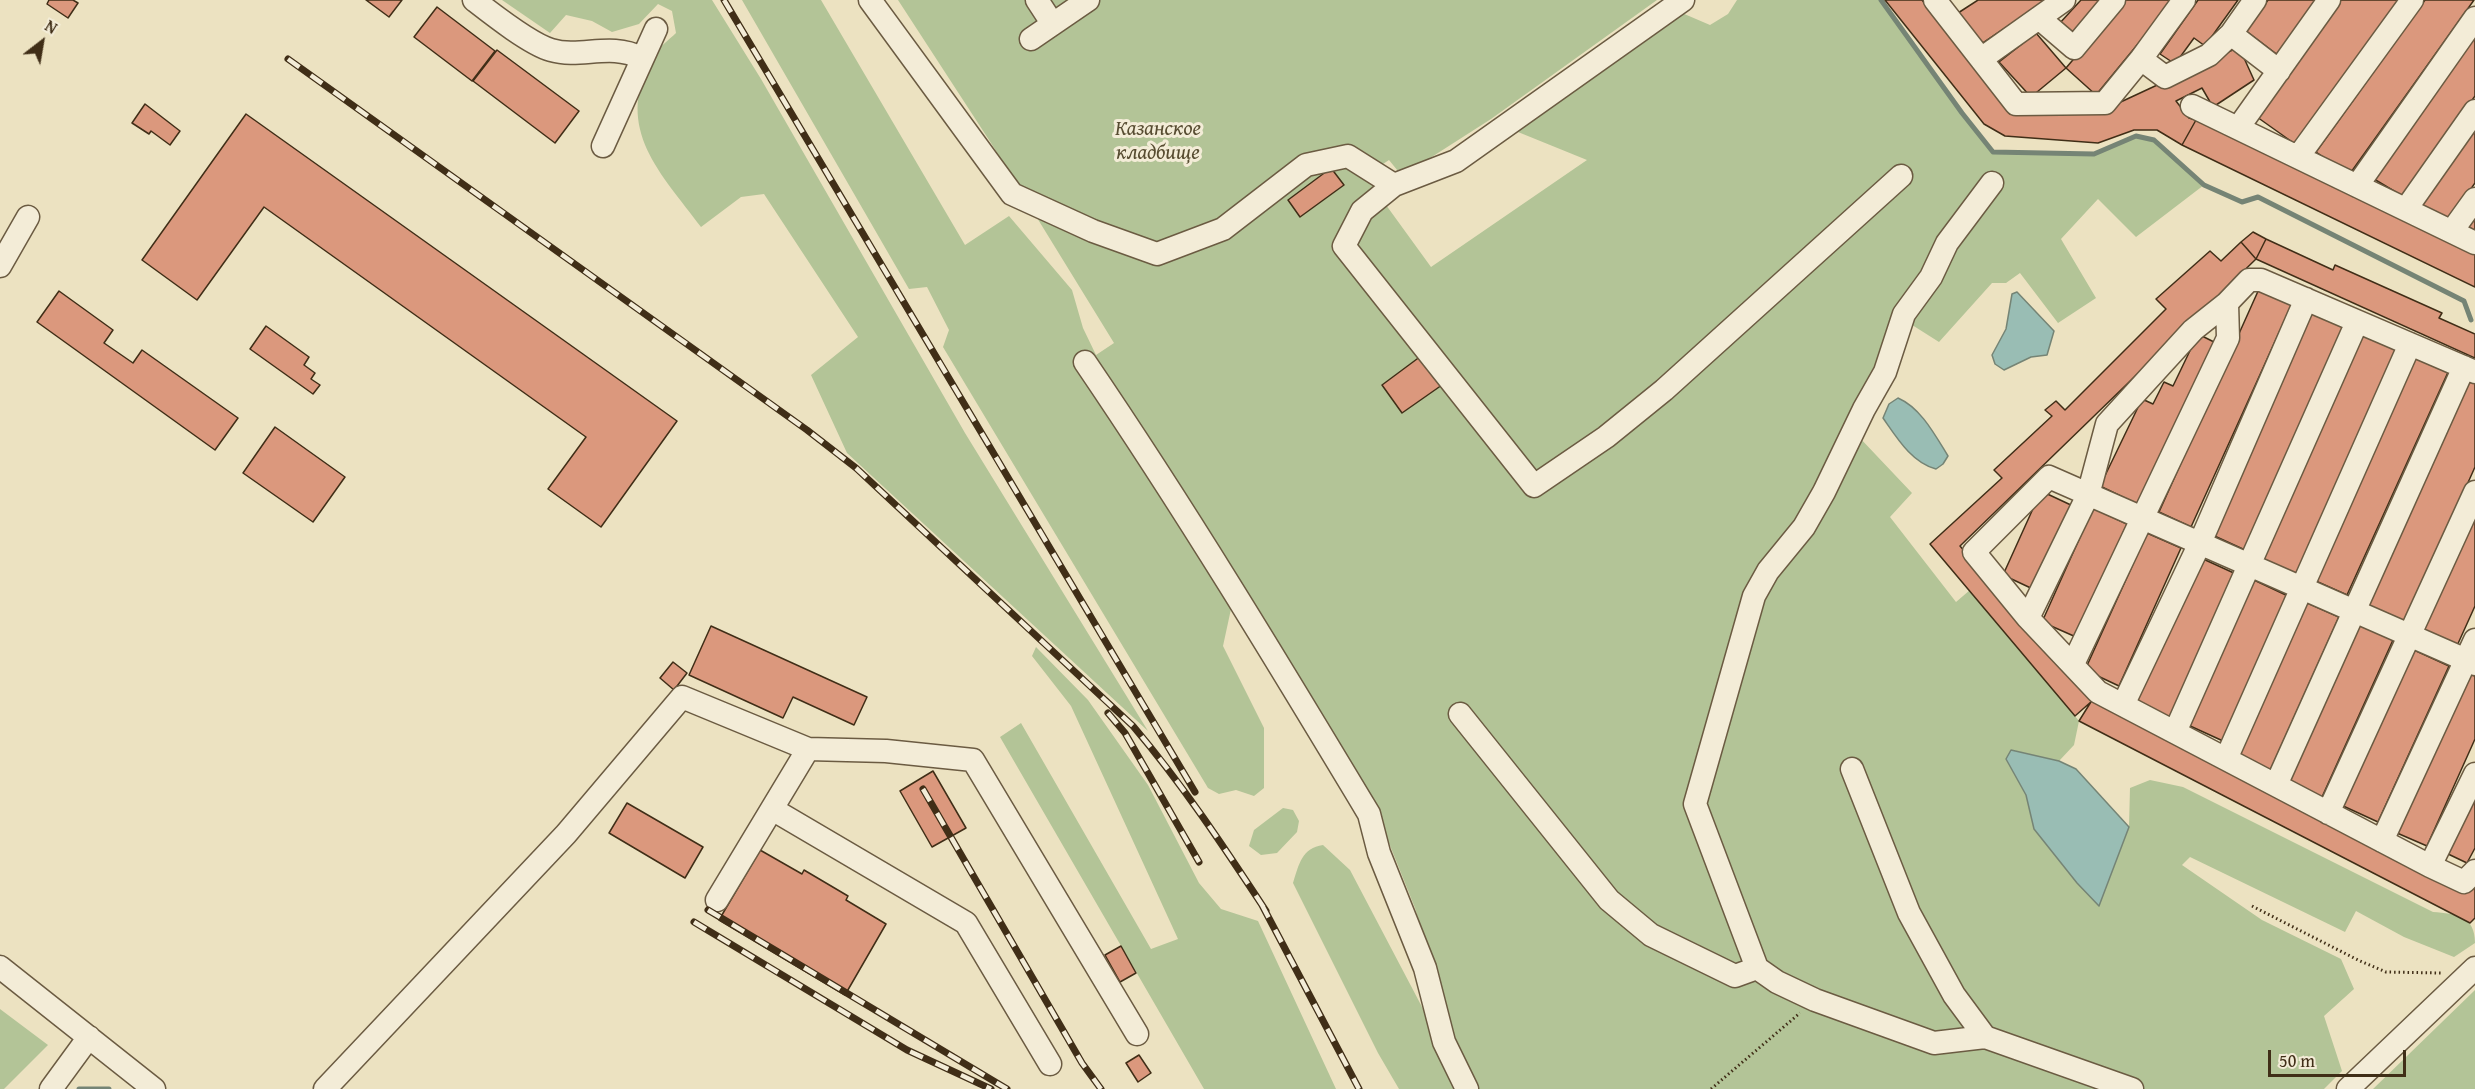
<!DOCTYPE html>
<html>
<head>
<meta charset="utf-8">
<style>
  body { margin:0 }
  #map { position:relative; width:2475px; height:1089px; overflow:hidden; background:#ece2c1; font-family:"Gentium Book Plus",serif }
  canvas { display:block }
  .north { position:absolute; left:12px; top:12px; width:60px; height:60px; -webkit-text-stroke:4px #f3ecd7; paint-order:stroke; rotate:31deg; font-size:16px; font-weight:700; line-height:24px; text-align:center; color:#402e17 }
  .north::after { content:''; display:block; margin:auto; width:21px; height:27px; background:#402e17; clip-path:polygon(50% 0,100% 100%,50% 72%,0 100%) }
  .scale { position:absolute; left:2268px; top:1050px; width:138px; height:27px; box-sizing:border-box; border:3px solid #402e17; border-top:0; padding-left:8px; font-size:18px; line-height:21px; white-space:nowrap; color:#402e17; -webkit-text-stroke:4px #f3ecd7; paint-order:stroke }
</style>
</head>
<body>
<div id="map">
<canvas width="2475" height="1089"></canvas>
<div class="north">N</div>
<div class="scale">50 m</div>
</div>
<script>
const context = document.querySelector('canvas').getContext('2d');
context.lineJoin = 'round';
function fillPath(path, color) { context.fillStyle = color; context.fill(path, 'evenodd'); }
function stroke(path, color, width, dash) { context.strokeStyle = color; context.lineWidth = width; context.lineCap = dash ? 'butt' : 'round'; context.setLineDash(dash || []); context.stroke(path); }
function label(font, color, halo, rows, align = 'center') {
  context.font = font + ' "Gentium Book Plus",serif'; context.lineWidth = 6; context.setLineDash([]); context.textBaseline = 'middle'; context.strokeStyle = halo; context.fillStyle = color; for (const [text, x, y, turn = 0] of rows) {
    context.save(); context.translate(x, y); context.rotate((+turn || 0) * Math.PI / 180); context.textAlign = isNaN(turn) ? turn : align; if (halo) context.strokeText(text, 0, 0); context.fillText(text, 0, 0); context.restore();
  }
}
fillPath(new Path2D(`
  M502,0h210l49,79 204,354 183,298 -301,-278 -36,-78 47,-38 -94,-143 -23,3 -40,30c-40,-54 -87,-97 -50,-168 5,-10 18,-19 25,-26l-4,-22 -14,-7 -19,20 -27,8 -20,-11 -26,-6 -16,18z
  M742,0h79l144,245 44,-29 63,74 11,38 13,27 18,-12 -123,-200 -93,-143h759l-166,119 -89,57 -13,-16 -24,16 66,91 156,-107 -69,-28 2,-8 162,-111 28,12 18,-11 9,-14h144l81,113 31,39 101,2 42,-18 18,4 50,45 -68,52 -38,-38 -37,40 35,59 -38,25 -38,-50 -14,10h-14l-53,59 -30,-19 -51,113 54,57 -22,24 66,85 14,-12 109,131 -5,24 -15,16 -47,-11 -6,9 20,36 8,34 43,54 22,22 30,-78 1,-39 20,-8 33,7 250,125c23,2 42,3 42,31l-21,14 -50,-20 -48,-26 -11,21 -155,-75 -8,8 80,55 79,39 13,30 -30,27 18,55 -18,18h-845l-25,-49 -39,-132 -38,-95 -150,-233 4,29 -8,37 41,82v60l-10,8 -18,-6 -17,4 -11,-6 -265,-441 6,-17 -22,-43 -18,2z
  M1036,647l52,53 60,85 51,98 22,26 37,12 78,168h-132l-204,-352 21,-14 130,226 27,-10 -107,-233 -39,-50z
  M1283,808l10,2 6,11 -2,11 -20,21 -16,2 -12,-9 5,-16z
  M1323,845l27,25 71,135 41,84h-63l-21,-36 -85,-170c6,-19 9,-35 30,-38z
  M2475,990v99h-102z
  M0,1009l48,36 -44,44h-4z`), '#b3c497');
const water = new Path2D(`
  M2017,292l37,39 -7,24 -16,2 -27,13 -9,-6 -3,-9 14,-26 6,-35z
  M1898,398c23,10 37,37 50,58l-5,8 -7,5c-24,-6 -39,-31 -53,-51l6,-14z
  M2011,750l48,11 17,8 53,58 -30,79 -22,-23 -43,-54 -8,-34 -20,-36z`);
fillPath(water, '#99bdb4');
stroke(water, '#758475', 1.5);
stroke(new Path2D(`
  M1881,0l81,113 31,39 101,2 42,-18 18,4 50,45 38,17 16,-5 206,104 7,19
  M79,1089h30`), '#758475', 5);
const building = new Path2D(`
  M49,0h24l5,3 -10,15 -21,-14z
  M366,0h36l-13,17z
  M1885,0h37l88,114 87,-1 142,-66 15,33 -41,27 -11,-19 -26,13 13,17 7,2 -14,25 -25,-15h-23l-36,13 -93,-7 -21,-12z
  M1978,0h69l-66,44 -23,-31z
  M2081,0h23l-32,36 -13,-12z
  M2124,0h50l-78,95 -30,-27z
  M2198,0h40l-33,46 -11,-8 -19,26 -15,-10z
  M2268,0h51l-40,56 -33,-25z
  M2341,0h58l-104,144 -38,-27z
  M2425,0h49l-125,175 -33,-23z
  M437,7l58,44 -23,30 -58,-44z
  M2036,33l30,35 -35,29 -32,-35z
  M2475,34v62l-71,101 -30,-18z
  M497,50l82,61 -24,32 -82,-62z
  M145,104l35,27 -10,14 -19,-14 -2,3 -17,-11z
  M246,114l431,307 -76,106 -53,-38 38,-52 -322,-230 -67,93 -55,-40z
  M2196,120l279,133v34l-293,-142z
  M2475,123v60l-28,40 -28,-20z
  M1331,168l13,17 -44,32 -12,-17z
  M2475,215v16l-8,-5z
  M2253,232l13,7 -10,20 -15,-17z
  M2266,239l67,31 2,-5 107,48 -3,5 36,16v24l-219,-99z
  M2241,242l15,17 -296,287 132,155 -17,15 -145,-172 72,-66 -8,-8 58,-54 -7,-6 11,-9 9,9 101,-101 -10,-10 54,-48 11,10z
  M2259,289l33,15 -101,223 -32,-15z
  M59,291l54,39 -9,13 29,20 9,-13 96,68 -23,32 -178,-128z
  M2308,310l37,17 -100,223 -37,-17z
  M266,326l43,31 -5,8 11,8 -4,6 9,6 -7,9 -63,-45z
  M2361,333l39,17 -102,226 -39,-17z
  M2198,334l16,8 -77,162 -37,-18 42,-87 11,5 11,-22 9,4z
  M2411,353l38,17 -102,225 -38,-17z
  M1421,356l21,29 -40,28 -20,-28z
  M2467,376l8,4v87l-70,156 -42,-19z
  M275,427l70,50 -32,45 -70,-49z
  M2041,491l32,15 -38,84 -32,-15z
  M2093,508l34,16 -51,113 -34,-15z
  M2475,512v94l-19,42 -35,-16z
  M2147,533l34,15 -62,138 -34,-16z
  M2201,558l35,16 -66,144 -34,-15z
  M2254,580l34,16 -65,145 -35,-16z
  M2303,601l36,16 -69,154 -36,-16z
  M2355,623l38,17 -71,157 -37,-16z
  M711,626l156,71 -13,28 -61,-28 -10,21 -94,-43z
  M2412,649l37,17 -71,156 -37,-17z
  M673,662l14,11 -13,17 -14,-12z
  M2469,674l6,2v63l-48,107 -30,-13z
  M2094,697l381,184v37l-5,5 -391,-202z
  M933,771l33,57 -34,19 -32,-56z
  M2475,791v57l-8,15 -21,-10z
  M627,803l76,44 -18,31 -76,-45z
  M760,850l42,24 2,-4 44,26 -2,4 40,24 -41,71 -126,-75z
  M1121,946l15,27 -16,9 -15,-27z
  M1139,1055l12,18 -13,9 -12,-19z`);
fillPath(building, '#db987d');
stroke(building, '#402e17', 1.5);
const minor = new Path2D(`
  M474,0c18,14 56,44 77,50 30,9 59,-8 90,8
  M870,0l142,194 81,37 64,23 66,-25 83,-64 42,-9 46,29
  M1037,0l15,23
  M1683,0l-227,161 -62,24 -32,26 -18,35 190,240 72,-49 58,-47 237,-214
  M1935,0l81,104 89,-1 36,-44 43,-59
  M2039,18l35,30 40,-48
  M2231,34l48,37
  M1031,39l57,-39
  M1981,59l83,-59
  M2141,59l24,18 44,-22 22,-21 24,-34
  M2192,106l283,137
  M2238,128l91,-128
  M603,146l53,-117
  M2298,157l114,-157
  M2357,186l118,-168
  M2406,209l69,-98
  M2452,231l23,-32
  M0,266l28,-49
  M1085,362c100,147 192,299 284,452l10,39 46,115 19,74 23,47
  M2028,618l60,-123 19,-71 86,-94 34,-27 22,-23h12l214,92
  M2073,664l155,-326 -1,-35
  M2475,664l-426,-187 -75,75 54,66 70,74 332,174 34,16 11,-11
  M2123,705l77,-162 106,-244
  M1460,714l149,186 42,35 84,41 22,-8 20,14 38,18 119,43 51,-6
  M2175,732l182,-410
  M2226,759l184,-415
  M1852,769l57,144 45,82 31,42 147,52
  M2276,785l188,-418
  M772,809l194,114 84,141
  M2328,813l147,-321
  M2382,841l93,-201
  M2430,866l45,-92
  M717,900l91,-151
  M0,967l154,122
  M1757,968l-62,-164 59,-208 14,-25 36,-44 20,-35 40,-83 21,-37 19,-58 27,-37 16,-34 45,-60
  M51,1089l38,-52
  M325,1089l241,-255 116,-137 126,52 78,2 87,9 164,274
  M2348,1089l127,-121`);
stroke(minor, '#6b5b42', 25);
stroke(new Path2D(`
  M2252,906l108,55 26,11 55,1
  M1711,1089l89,-76`), '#402e17', 3, [1.5, 3]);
stroke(minor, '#f3ecd7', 22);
const rail = new Path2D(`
  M724,0l471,792
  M288,59l519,371 49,38 277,258c50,59 91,121 133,185
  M1108,713l17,20 74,129
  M923,789l159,274 19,26
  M1262,905l97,184
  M708,910l299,179
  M694,922l213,128 84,39`);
stroke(rail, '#402e17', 7);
stroke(rail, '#f3ecd7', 4.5, [14]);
label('italic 21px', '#574c31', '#f3ecd7', [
  ["Казанское",1158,130],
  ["кладбище",1158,154]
]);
</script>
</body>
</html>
